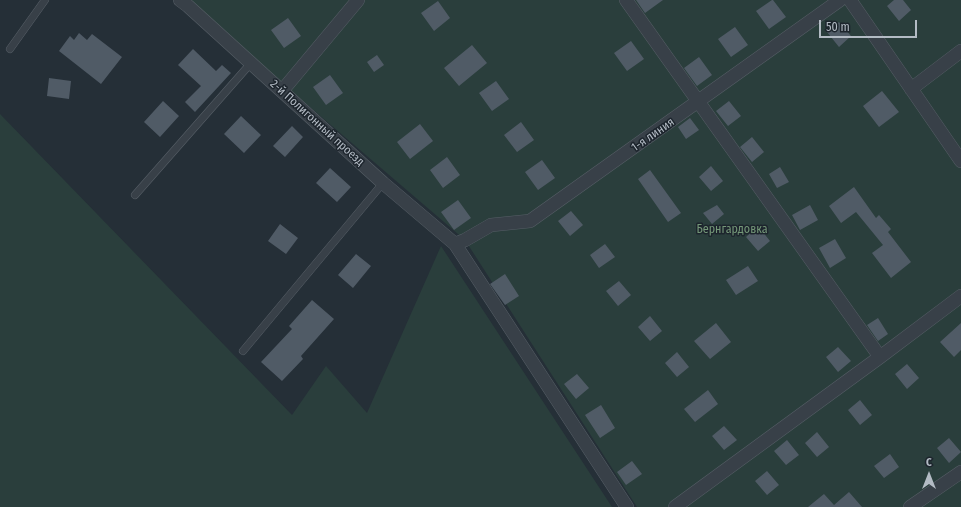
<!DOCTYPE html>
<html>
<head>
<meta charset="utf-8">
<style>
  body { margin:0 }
  #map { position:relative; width:961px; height:507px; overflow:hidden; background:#252f37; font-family:"Fira Sans Condensed",sans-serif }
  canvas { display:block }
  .north { position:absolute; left:909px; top:455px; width:40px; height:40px; -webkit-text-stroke:3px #1d252d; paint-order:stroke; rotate:0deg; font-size:11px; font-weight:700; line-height:16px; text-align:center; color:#b3bbc4 }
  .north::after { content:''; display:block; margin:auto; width:14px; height:18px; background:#b3bbc4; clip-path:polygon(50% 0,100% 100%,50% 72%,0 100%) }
  .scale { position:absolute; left:819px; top:20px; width:98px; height:18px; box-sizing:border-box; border:2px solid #b3bbc4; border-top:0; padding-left:5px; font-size:12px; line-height:14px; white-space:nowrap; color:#b3bbc4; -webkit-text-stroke:3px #1d252d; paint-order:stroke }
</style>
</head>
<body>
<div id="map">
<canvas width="961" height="507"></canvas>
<div class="north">С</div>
<div class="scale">50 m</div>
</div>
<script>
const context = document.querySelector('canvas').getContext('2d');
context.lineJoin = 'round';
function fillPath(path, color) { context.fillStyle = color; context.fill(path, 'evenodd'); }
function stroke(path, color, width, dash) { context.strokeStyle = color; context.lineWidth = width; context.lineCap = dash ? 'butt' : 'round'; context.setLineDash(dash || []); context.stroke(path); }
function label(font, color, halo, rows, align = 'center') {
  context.font = font + ' "Fira Sans Condensed",sans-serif'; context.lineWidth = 3; context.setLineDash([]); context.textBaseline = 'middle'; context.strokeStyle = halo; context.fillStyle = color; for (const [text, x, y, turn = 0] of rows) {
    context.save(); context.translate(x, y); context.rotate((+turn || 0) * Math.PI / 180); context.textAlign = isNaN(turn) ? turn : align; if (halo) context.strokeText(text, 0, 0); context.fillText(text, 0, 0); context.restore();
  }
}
fillPath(new Path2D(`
  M185,0h776v507h-324l-172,-267z
  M0,114l292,301 34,-49 41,47 74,-167 171,261h-612z`), '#2a3e3c');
fillPath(new Path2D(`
  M636,0h27l-18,13z
  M772,0h1l13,17 -17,12 -13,-18z
  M894,0h9l8,10 -12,11 -12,-15z
  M438,1l12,17 -16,13 -13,-18z
  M288,18l13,18 -17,12 -13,-18z
  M839,22l12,14 -12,11 -12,-15z
  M735,27l13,18 -17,12 -13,-18z
  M79,33l8,7 5,-6 30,23 -21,27 -42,-33 11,-15 4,4z
  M631,41l13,18 -17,12 -13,-18z
  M472,45l15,18 -28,23 -15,-18z
  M193,49l23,22 6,-6 9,8 -36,39 -10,-10 16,-16 -23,-21z
  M377,55l7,10 -10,7 -7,-10z
  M699,57l13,18 -15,11 -13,-18z
  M330,75l13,18 -17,12 -13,-18z
  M49,78l22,3 -2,18 -22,-3z
  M496,81l13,18 -17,12 -13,-18z
  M882,91l17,21 -20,15 -16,-21z
  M163,101l16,15 -19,21 -16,-15z
  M729,101l12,15 -13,10 -12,-15z
  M241,116l20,19 -17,18 -20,-19z
  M690,118l9,12 -13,9 -8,-12z
  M521,122l13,18 -17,12 -13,-17z
  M420,124l13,17 -23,18 -13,-17z
  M292,126l11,11 -18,20 -12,-11z
  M752,137l12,15 -12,10 -12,-15z
  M447,157l13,18 -17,13 -13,-18z
  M542,160l13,18 -17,12 -13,-18z
  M711,166l12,15 -12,10 -12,-14z
  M780,167l9,15 -12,6 -8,-14z
  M330,168l21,19 -14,15 -21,-19z
  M650,170l31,43 -13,9 -30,-43z
  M854,187l22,31 3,-3 12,14 -3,3 23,30 -20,16 -19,-25 11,-8 -27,-33 -15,11 -12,-17z
  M458,200l13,18 -17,12 -13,-18z
  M717,205l7,9 -12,10 -9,-11z
  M810,205l8,15 -18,10 -8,-15z
  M571,211l12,14 -13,11 -12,-15z
  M280,224l18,14 -12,16 -18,-13z
  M758,226l12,15 -12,10 -12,-14z
  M835,239l11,19 -16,10 -11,-20z
  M605,244l10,13 -16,11 -9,-13z
  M356,254l15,12 -18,22 -15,-13z
  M748,266l10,15 -22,14 -10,-15z
  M505,274l14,22 -14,9 -15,-21z
  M619,281l12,14 -13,11 -12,-15z
  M312,300l22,19 -33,37 2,3 -21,22 -21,-19 31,-33 -3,-3z
  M650,316l12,15 -12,10 -12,-14z
  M878,318l10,16 -10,7 -11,-16z
  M716,323l15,19 -21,17 -16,-18z
  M961,323v27l-7,7 -14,-15z
  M838,347l13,14 -13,11 -12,-15z
  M677,352l12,15 -12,10 -12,-14z
  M907,364l12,14 -12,11 -12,-15z
  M577,374l12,14 -13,11 -12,-15z
  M708,390l10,14 -23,18 -11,-13z
  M860,400l12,15 -12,10 -12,-15z
  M601,405l14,23 -15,10 -15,-23z
  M724,426l13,14 -13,10 -12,-14z
  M817,432l12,15 -12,10 -12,-14z
  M949,438l12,14 -12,11 -12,-15z
  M787,440l12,15 -13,10 -12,-14z
  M890,454l9,13 -15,11 -10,-12z
  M632,461l10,13 -16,11 -9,-13z
  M767,471l12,14 -12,10 -12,-14z
  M849,492l13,15h-54l16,-13 10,11z`), '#505b66');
const lane = new Path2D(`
  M10,49l35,-49
  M135,195l116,-132
  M243,351l140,-168`);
const street = new Path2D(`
  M180,0l8,6 195,177 72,61 172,263
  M626,0l254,357
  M850,0l111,161
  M911,89l50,-38
  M282,91l76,-91
  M455,244l10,-4 26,-15 39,-4 310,-221
  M675,507l205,-150 81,-61
  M910,507l51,-35`);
stroke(lane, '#565e66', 8);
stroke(street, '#565e66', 14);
stroke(lane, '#384048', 7);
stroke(street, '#384048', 13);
label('12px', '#b3bbc4', '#1d252d', [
  ["2-й Полигонный проезд",317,123,42],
  ["1-я линия",653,135,-35]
]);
label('12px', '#749778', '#1d252d', [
  ["Бернгардовка",732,230]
]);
</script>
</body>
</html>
